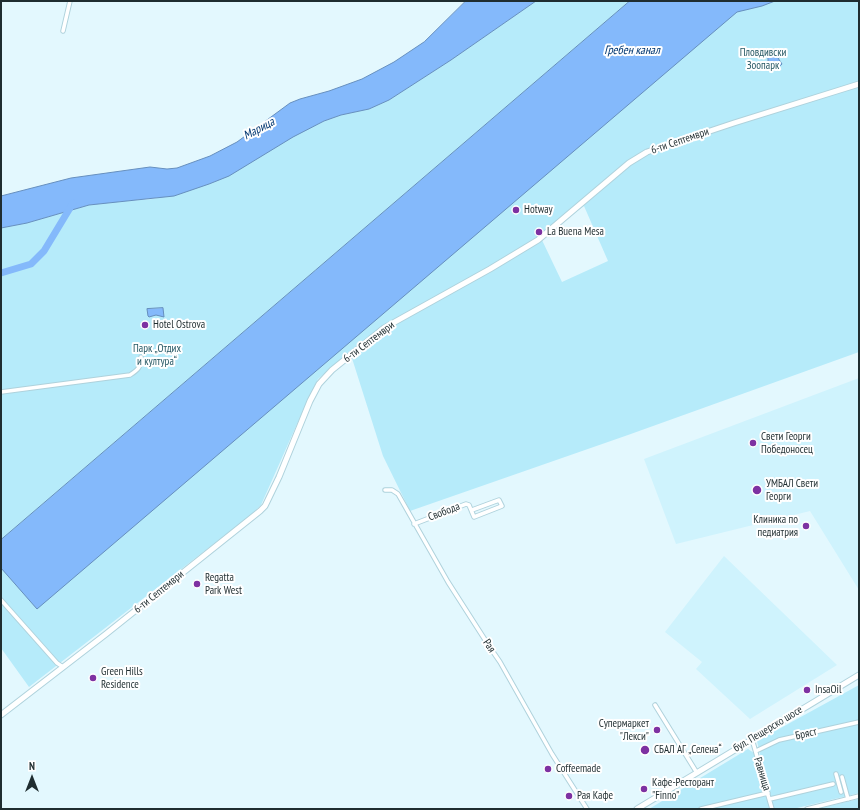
<!DOCTYPE html>
<html>
<head>
<meta charset="utf-8">
<style>
  body { margin:0 }
  #map { position:relative; width:860px; height:810px; overflow:hidden; background:#e3f8fe; font-family:"PT Sans Narrow",sans-serif }
  canvas { display:block }
  .frame { position:absolute; inset:0; border:2px solid #1f2d30; pointer-events:none }
  .north { position:absolute; left:12px; top:758px; width:40px; height:40px; -webkit-text-stroke:3px #fff; paint-order:stroke; rotate:0deg; font-size:11px; font-weight:700; line-height:16px; text-align:center; color:#1f2d30 }
  .north::after { content:''; display:block; margin:auto; width:14px; height:18px; background:#1f2d30; clip-path:polygon(50% 0,100% 100%,50% 72%,0 100%) }
</style>
</head>
<body>
<div id="map">
<canvas width="860" height="810"></canvas>
<div class="frame"></div>
<div class="north">N</div>
</div>
<script>
const context = document.querySelector('canvas').getContext('2d');
context.lineJoin = 'round';
function fillPath(path, color) { context.fillStyle = color; context.fill(path, 'evenodd'); }
function stroke(path, color, width, dash) { context.strokeStyle = color; context.lineWidth = width; context.lineCap = dash ? 'butt' : 'round'; context.setLineDash(dash || []); context.stroke(path); }
function label(font, color, halo, rows, align = 'center') {
  context.font = font + ' "PT Sans Narrow",sans-serif'; context.lineWidth = 4; context.setLineDash([]); context.textBaseline = 'middle'; context.strokeStyle = halo; context.fillStyle = color; for (const [text, x, y, turn = 0] of rows) {
    context.save(); context.translate(x, y); context.rotate((+turn || 0) * Math.PI / 180); context.textAlign = isNaN(turn) ? turn : align; if (halo) context.strokeText(text, 0, 0); context.fillText(text, 0, 0); context.restore();
  }
}
fillPath(new Path2D(`
  M859,378v212l-49,-79 -134,33 -32,-85z
  M724,556l113,109 -87,54 -54,-50 6,-7 -37,-30z`), '#cff3fd');
fillPath(new Path2D(`
  M536,1h323v351l-231,83 -218,76 -27,-55 -33,-104 -32,27 -13,27 -44,99 -10,10 -222,172 -28,-39v-420l26,-5 62,-18 24,-3 40,-3 56,-15 20,-9 63,-38 32,-16 17,-6 28,-6 20,-9 62,-40zM584,206l24,55 -46,21 -21,-44z
  M859,685v108l-66,16h-20l-16,-68z
  M748,749l6,4 16,56h-121z
  M859,799v10h-43z`), '#b6ebfa');
const water = new Path2D(`
  M466,1h70l-85,59 -62,40 -20,9 -28,6 -17,6 -31,16 -64,39 -20,8 -35,12 -85,9 -62,18 -26,5v-32l70,-18 79,-11 17,2 10,-1 33,-12 27,-14 53,-39 10,-4 29,-8 33,-12 32,-17 30,-20z
  M630,1h145l-13,5 -25,6 -700,597 -36,-41v-28z
  M763,52h2l4,4 4,1 6,-4 6,1 1,2 -8,2 4,6c-3,4 -9,6 -14,5v-10z
  M163,308l1,9 -8,-2 -7,2 -1,-1 -1,-7z`);
fillPath(water, '#84b9fb');
stroke(water, '#668fbe', 1);
stroke(new Path2D(`
  M1,273l30,-9 13,-13 29,-48`), '#84b9fb', 7);
const street = new Path2D(`
  M63,31l7,-30
  M1,392l129,-17c8,-5 11,-8 11,-18
  M385,490h7l6,4 50,88 41,64 11,16 52,92 35,55
  M414,524l52,-20 3,1 5,12 28,-11 -3,-6 -27,10
  M1,600l56,63 6,4
  M655,705l42,68
  M752,739l20,70
  M756,751l23,-11 80,-18
  M836,774l5,18
  M842,777l6,22
  M770,799l63,-15
  M701,809l67,-16
  M807,809l52,-13`);
const secondary = new Path2D(`
  M1,715l105,-81 154,-123 5,-5 14,-29 31,-76 9,-17 13,-14 52,-42 106,-59 48,-29 91,-77 18,-11 87,-29 125,-39
  M637,809l222,-134`);
stroke(street, '#afd2dc', 5.5);
stroke(secondary, '#afd2dc', 7);
stroke(street, '#fff', 3.5);
stroke(secondary, '#fff', 5);
for (const [x, y, r, color] of [
  [516,210,4,"#7d31a2"],
  [539,232,4,"#7d31a2"],
  [145,325,4,"#7d31a2"],
  [753,443,4,"#7d31a2"],
  [757,490,5,"#7d31a2"],
  [806,526,4,"#7d31a2"],
  [197,584,4,"#7d31a2"],
  [93,678,4,"#7d31a2"],
  [807,690,4,"#7d31a2"],
  [657,730,4,"#7d31a2"],
  [645,750,5,"#7d31a2"],
  [548,769,4,"#7d31a2"],
  [644,789,4,"#7d31a2"],
  [569,796,4,"#7d31a2"]
]) { const dot = new Path2D(); dot.arc(x, y, r, 0, 2 * Math.PI); context.fillStyle = color; context.fill(dot); stroke(dot, '#fff', 1.5); }
label('11px', '#265864', '#fff', [
  ["Пловдивски",763,53],
  ["Зоопарк",763,66],
  ["Парк „Отдих",157,349],
  ["и култура“",157,362]
]);
label('11px', '#1f2d30', '#fff', [
  ["6-ти Септември",680,141,-19],
  ["6-ти Септември",369,342,-37],
  ["Свобода",444,512,-21],
  ["6-ти Септември",159,592,-39],
  ["Рая",489,646,56],
  ["бул. Пещерско шосе",768,729,-31],
  ["Бряст",806,734,-13],
  ["Равнища",762,774,73]
]);
label('11px', '#1f2d30', '#fff', [
  ["Hotway",524,210],
  ["La Buena Mesa",547,232],
  ["Hotel Ostrova",153,325],
  ["Свети Георги",761,437],
  ["Победоносец",761,450],
  ["УМБАЛ Свети",766,484],
  ["Георги",766,497],
  ["Клиника по",798,520,"right"],
  ["педиатрия",798,533,"right"],
  ["Regatta",205,578],
  ["Park West",205,591],
  ["Green Hills",101,672],
  ["Residence",101,685],
  ["InsaOil",815,690],
  ["Супермаркет",649,724,"right"],
  ["\"Лекси\"",649,737,"right"],
  ["СБАЛ АГ „Селена“",654,750],
  ["Coffeemade",556,769],
  ["Кафе-Ресторант",652,783],
  ["\"Finno\"",652,796],
  ["Рая Кафе",577,796]
], 'left');
label('italic 12px', '#003771', '#fff', [
  ["Гребен канал",632,51],
  ["Марица",259,129,-28]
]);
</script>
</body>
</html>
